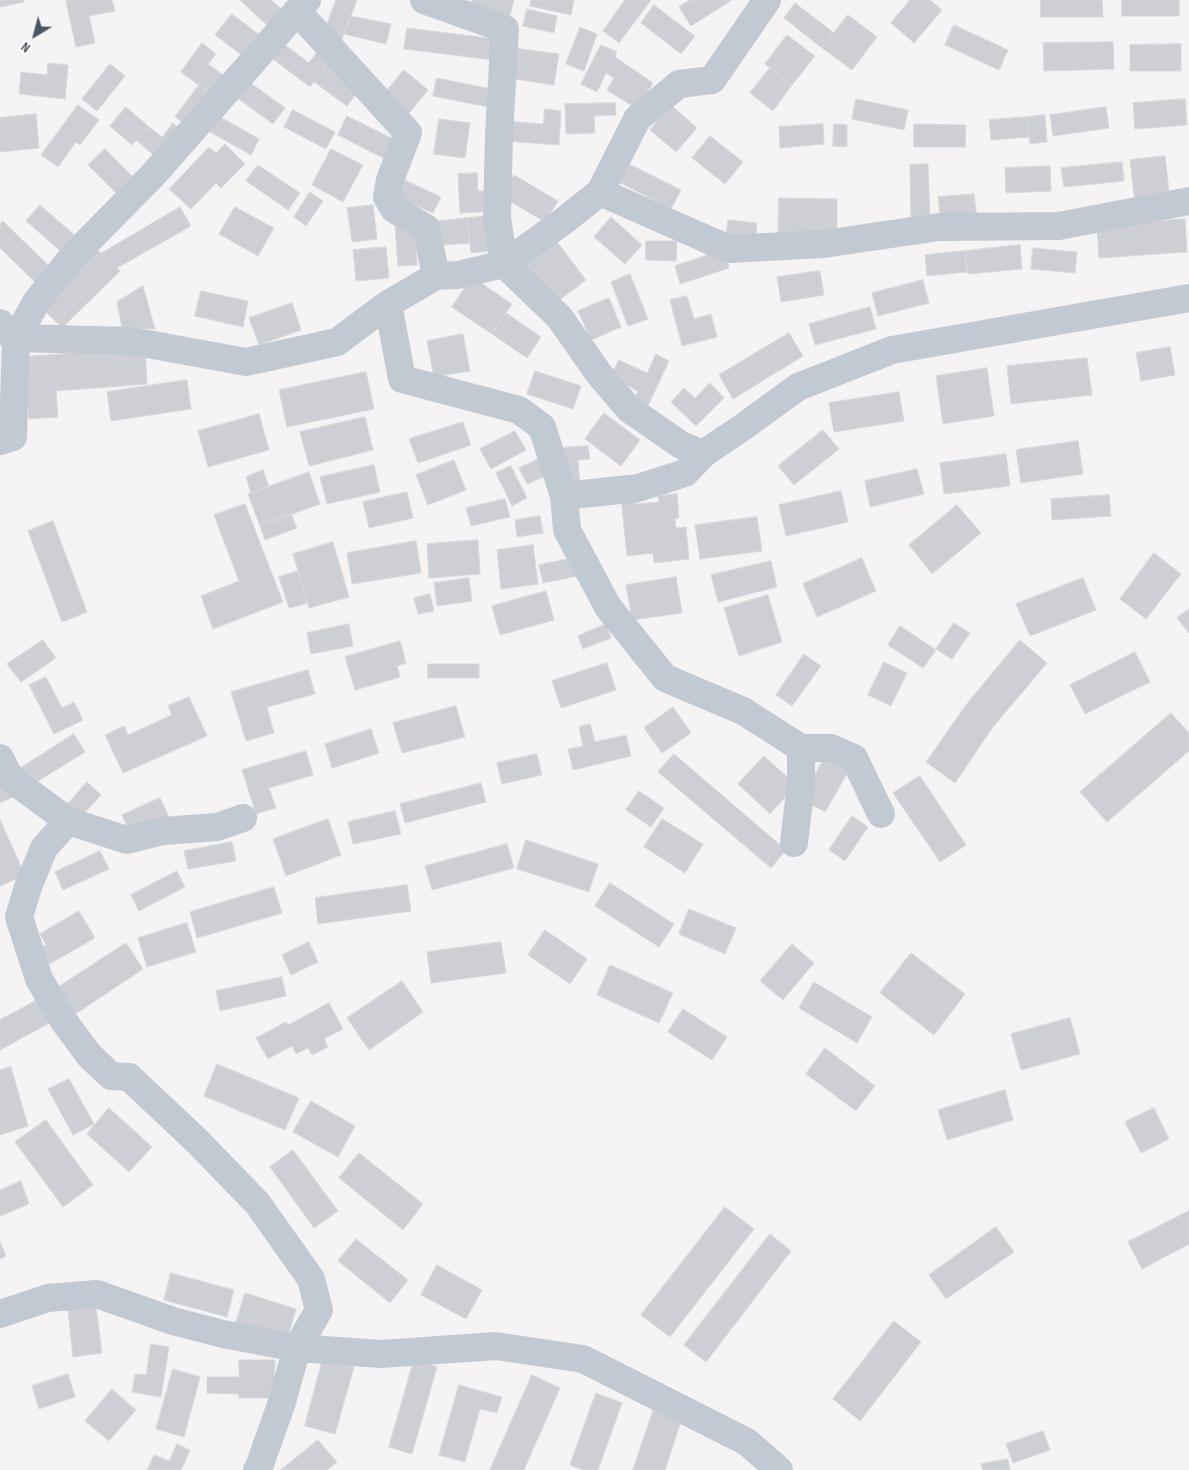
<!DOCTYPE html>
<html>
<head>
<meta charset="utf-8">
<style>
  body { margin:0 }
  #map { position:relative; width:1189px; height:1470px; overflow:hidden; background:#f5f3f3; font-family:"Sofia Sans Condensed",sans-serif }
  canvas { display:block }
  .north { position:absolute; left:10px; top:10px; width:50px; height:50px; -webkit-text-stroke:4px #fff; paint-order:stroke; rotate:217deg; font-size:14px; font-weight:700; line-height:20px; text-align:center; color:#4a5661 }
  .north::after { content:''; display:block; margin:auto; width:18px; height:22px; background:#4a5661; clip-path:polygon(50% 0,100% 100%,50% 72%,0 100%) }
</style>
</head>
<body>
<div id="map">
<canvas width="1189" height="1470"></canvas>
<div class="north">N</div>
</div>
<script>
const context = document.querySelector('canvas').getContext('2d');
context.lineJoin = 'round';
function fillPath(path, color) { context.fillStyle = color; context.fill(path, 'evenodd'); }
function stroke(path, color, width, dash) { context.strokeStyle = color; context.lineWidth = width; context.lineCap = dash ? 'butt' : 'round'; context.setLineDash(dash || []); context.stroke(path); }
const building = new Path2D(`
  M0,0h24v2l-24,5z
  M70,0h42l3,11 -26,5 6,27 -19,4 -10,-46z
  M240,0h31l18,16 -14,16z
  M336,0h21l-17,44 -18,-6z
  M472,0h42l-6,23 -40,-11z
  M531,0h43l-3,15 -41,-9z
  M625,0h26l-32,43 -16,-12z
  M690,0h42l-41,26 -12,-19z
  M910,0h20l12,10 -28,33 -23,-20z
  M1041,0h61l1,17h-62z
  M1122,0h57v16h-57z
  M795,3l39,30 -12,15 -38,-30z
  M654,5l41,31 -14,18 -40,-31z
  M527,9l30,7 -3,17 -31,-7z
  M232,14l34,26 -16,21 -35,-26z
  M848,15l29,22 -25,33 -30,-22z
  M351,16l40,8 -5,20 -42,-10z
  M954,25l54,25 -9,20 -54,-25z
  M580,27l17,7 -13,37 -18,-7z
  M407,28l88,11 -2,21 -89,-11z
  M787,35l28,21 -23,29 -27,-21z
  M280,41l29,22 12,-16 13,10 -24,30 -41,-31z
  M1113,42l1,27 -70,2 -1,-28z
  M202,43l14,11 -8,10 22,16 -14,18 -35,-26z
  M1181,44v27h-51v-26z
  M601,45l16,7 -2,5 38,26 -16,26 -30,-19 7,-12 -8,-5 -9,19 -16,-8z
  M514,48l45,6 -5,31 -44,-7z
  M48,63l20,2 -3,34 -46,-5 2,-22 26,3z
  M110,64l15,12 -28,35 -15,-12z
  M328,64l32,25 -13,17 -33,-24z
  M770,68l22,17 -19,26 -23,-18z
  M404,70l24,20 -23,28 -25,-19z
  M244,78l41,30 -12,16 -41,-30z
  M437,78l59,12 -3,18 -60,-12z
  M199,85l15,11 -24,32 -15,-11z
  M856,99l52,11 -4,20 -52,-11z
  M1185,99l2,26 -52,4 -2,-26z
  M615,103l1,12 -22,1 1,17 -29,1 -1,-30z
  M78,105l21,15 -19,25 -4,-3 -18,25 -17,-12z
  M671,105l26,23 -21,24 -26,-22z
  M126,107l22,19 -16,19 -22,-19z
  M1106,107l3,21 -56,8 -3,-21z
  M545,109l16,2 -2,34 -54,-4 1,-20 37,3z
  M293,110l42,22 -9,17 -42,-22z
  M36,114l3,34 -39,4v-34z
  M1045,115l2,27 -17,2 -3,-27z
  M219,116l40,23 -8,16 -41,-23z
  M347,116l54,27 -10,19 -53,-27z
  M1027,117l2,20 -38,3 -2,-20z
  M439,119l31,4 -5,35 -31,-4z
  M173,123l13,11 -24,28 -26,-22 12,-14 14,11z
  M823,124l1,20 -44,4 -1,-21z
  M834,124l13,1v22l-14,-1z
  M914,124l52,1 -1,22h-51z
  M710,136l33,26 -18,22 -33,-26z
  M225,144l20,20 -24,24 -5,-5 -25,26 -22,-20 40,-42 7,6z
  M105,149l32,32 -17,16 -32,-32z
  M331,149l32,16 -20,37 -31,-17z
  M1165,156l5,43 -35,4 -5,-43z
  M625,162l56,28 -10,19 -56,-29z
  M1122,162l2,19 -60,6 -3,-19z
  M928,164l2,54h-19l-1,-53z
  M258,165l42,28 -12,17 -42,-29z
  M1050,166l1,25 -45,2 -1,-25z
  M477,173l1,18h16l1,20 -35,2 -2,-39z
  M514,175l44,26 -13,21 -44,-26z
  M402,179l39,18 -8,16 -38,-17z
  M310,192l13,9 -17,25 -12,-9z
  M974,194l3,24 -36,4 -3,-25z
  M779,198l58,1v39l-59,-1z
  M40,205l38,33 -14,16 -38,-33z
  M373,205l4,34 -25,3 -5,-34z
  M180,207l11,19 -74,42 3,3 -58,57 -23,-23 57,-57 5,5z
  M235,207l39,21 -16,28 -39,-22z
  M487,216l3,35 -19,2 -4,-35z
  M611,217l31,28 -17,19 -31,-27z
  M467,218l3,25 -37,3 -2,-24z
  M1185,219l2,33 -88,6 -2,-32z
  M728,220l29,3 -2,22 -29,-3z
  M3,221l49,48 -15,15 -37,-36v-24z
  M414,224l3,41 -19,1 -3,-40z
  M555,239l31,41 -32,24 -31,-42z
  M646,241h31l-1,20 -30,-1z
  M1020,245l2,24 -54,5 -3,-23z
  M386,247l3,31 -33,3 -3,-31z
  M1033,248l44,4 -2,21 -44,-4z
  M724,250l5,18 -49,16 -5,-18z
  M965,251l2,21 -40,4 -2,-21z
  M820,271l4,24 -43,7 -4,-25z
  M630,274l18,45 -20,7 -17,-44z
  M472,277l40,27 -20,30 -40,-27z
  M923,280l6,23 -51,13 -6,-23z
  M143,286l12,43 -33,-1 -5,-26z
  M201,291l47,10 -5,26 -48,-11z
  M687,296l7,23 17,-5 6,23 -35,9 -12,-46z
  M609,298l12,29 -30,13 -13,-29z
  M292,303l9,27 -42,15 -10,-27z
  M870,307l6,22 -61,16 -6,-21z
  M506,313l35,24 -14,21 -35,-24z
  M789,333l14,23 -70,43 -14,-24z
  M463,334l7,37 -36,6 -7,-36z
  M1170,347l5,28 -34,6 -5,-28z
  M145,348l2,36 -91,7 2,26 -29,2 -5,-62z
  M656,354l13,7 -23,49 -14,-6 6,-13 -28,-14 9,-17 28,13z
  M1087,358l5,37 -81,9 -4,-38z
  M987,368l7,48 -51,8 -7,-48z
  M535,371l46,15 -8,23 -46,-15z
  M366,372l8,37 -87,18 -8,-37z
  M187,380l4,29 -80,12 -4,-29z
  M710,383l14,15 -28,28 -25,-24 13,-14 11,10z
  M899,392l5,29 -70,11 -5,-29z
  M604,413l36,27 -19,26 -36,-27z
  M259,414l10,36 -61,17 -10,-36z
  M365,417l8,33 -64,16 -9,-34z
  M463,422l8,23 -53,18 -9,-24z
  M823,430l16,19 -45,36 -16,-19z
  M515,431l11,19 -35,19 -11,-20z
  M1078,441l5,33 -62,9 -5,-33z
  M588,446l2,13 -12,1 2,25 -18,1 -6,-38z
  M1006,454l4,32 -66,8 -4,-31z
  M547,455l8,17 -28,12 -8,-16z
  M454,460l12,30 -38,15 -12,-30z
  M374,465l6,27 -53,12 -7,-27z
  M511,466l16,32 -15,8 -16,-33z
  M917,469l7,25 -54,13 -5,-26z
  M263,470l6,17 -18,6 -5,-16z
  M309,472l11,32 -60,22 -12,-32z
  M841,491l7,31 -62,14 -7,-31z
  M407,492l6,26 -44,10 -6,-26z
  M677,494l2,24 -4,1 1,9 10,-1 3,32 -35,4 -1,-10 -26,3 -6,-58 13,-1 1,7 24,-2 -1,-6z
  M1109,495l2,21 -59,4 -1,-21z
  M505,499l5,18 -39,9 -5,-18z
  M245,504l38,98 -70,27 -12,-33 38,-15 -25,-66z
  M957,505l24,28 -49,41 -23,-29z
  M291,514l6,14 -32,12 -5,-14z
  M540,516l3,17 -26,4 -2,-17z
  M757,517l5,34 -62,8 -5,-34z
  M53,521l34,91 -25,10 -34,-91z
  M478,540l2,34 -51,4 -2,-34z
  M416,541l5,32 -69,11 -5,-31z
  M333,542l16,55 -40,11 -16,-54z
  M533,545l5,39 -37,5 -4,-39z
  M1154,553l27,21 -35,45 -26,-20z
  M574,558l4,18 -35,7 -4,-18z
  M862,558l14,33 -59,26 -14,-33z
  M771,561l6,26 -59,15 -7,-27z
  M298,571l10,32 -19,5 -10,-31z
  M676,577l6,36 -50,7 -6,-35z
  M469,578l3,23 -35,5 -3,-23z
  M1083,578l13,32 -66,26 -14,-32z
  M546,591l8,29 -54,15 -8,-29z
  M430,594l4,17 -16,3 -4,-16z
  M768,595l14,47 -43,14 -15,-48z
  M1189,609v24l-12,-15z
  M954,623l16,10 -18,26 -16,-10z
  M349,624l4,22 -42,8 -4,-21z
  M606,624l5,14 -28,11 -5,-13z
  M900,626l36,24 -13,18 -35,-23z
  M43,640l13,18 -35,24 -14,-18z
  M1020,640l27,23 -54,64 -38,56 -29,-21 40,-57z
  M400,641l6,22 -9,3 3,11 -45,13 -10,-33z
  M1135,652l15,30 -65,32 -15,-29z
  M804,654l17,12 -29,40 -16,-11z
  M884,662l23,11 -16,33 -23,-11z
  M607,663l9,27 -55,18 -9,-27z
  M428,664h51v14h-51z
  M308,670l7,24 -48,13 7,26 -28,8 -15,-49z
  M46,677l16,31 12,-6 9,18 -29,14 -25,-49z
  M189,697l18,39 -84,37 -18,-38 19,-9 4,9 44,-20 -4,-9z
  M456,706l9,31 -63,16 -9,-30z
  M673,707l18,26 -29,20 -18,-25z
  M1171,713l18,20v18l-82,71 -27,-30z
  M590,724l5,18 31,-7 5,21 -58,14 -5,-21 15,-3 -4,-19z
  M371,729l8,24 -47,15 -7,-24z
  M74,734l11,18 -55,34 -11,-17z
  M306,751l7,24 -44,13 7,20 -20,6 -14,-44z
  M828,752l24,13 -27,47 -24,-13z
  M537,754l5,21 -40,9 -5,-21z
  M674,754l112,96 -15,18 -113,-96z
  M764,756l32,29 -26,29 -32,-30z
  M920,776l46,69 -26,17 -47,-69z
  M0,781l13,16 -13,6z
  M87,782l14,13 -21,23 -14,-12z
  M481,783l5,19 -81,21 -5,-19z
  M639,791l25,17 -13,19 -25,-17z
  M160,798l9,19 -38,18 -9,-20z
  M395,811l6,23 -48,10 -5,-22z
  M852,816l16,11 -23,34 -16,-11z
  M328,819l13,36 -55,21 -13,-37z
  M662,819l41,25 -18,29 -41,-26z
  M0,820l25,55 -25,11z
  M526,840l72,24 -9,28 -72,-23z
  M232,842l4,19 -48,8 -4,-18z
  M507,844l7,24 -82,22 -7,-24z
  M100,851l9,18 -46,21 -8,-18z
  M177,871l8,16 -46,24 -8,-16z
  M610,883l64,41 -15,23 -64,-41z
  M407,885l4,26 -93,13 -3,-26z
  M274,887l8,26 -85,25 -7,-26z
  M689,909l47,19 -11,26 -46,-20z
  M79,911l16,27 -51,29 -9,-16 11,-6 -6,-11z
  M187,923l9,29 -49,15 -9,-29z
  M545,930l42,29 -17,25 -42,-29z
  M309,942l9,20 -27,13 -9,-20z
  M501,942l5,31 -75,10 -4,-31z
  M126,943l17,26 -72,48 -17,-27z
  M792,944l22,19 -31,37 -23,-19z
  M911,953l54,41 -31,41 -54,-42z
  M610,965l63,28 -14,30 -62,-28z
  M282,977l4,19 -66,15 -4,-20z
  M402,981l21,31 -54,38 -22,-32z
  M814,982l58,35 -15,26 -58,-35z
  M41,998l12,23 -53,29v-30z
  M329,1003l14,26 -19,10 4,8 -16,8 -4,-7 -12,6 -4,-8 -24,13 -12,-21 30,-16 2,3z
  M683,1009l44,28 -15,23 -44,-28z
  M1070,1018l10,36 -59,16 -10,-36z
  M825,1048l50,38 -19,25 -50,-37z
  M217,1064l82,34 -14,32 -81,-34z
  M11,1067l17,59 -28,9v-65z
  M69,1079l25,45 -21,11 -25,-46z
  M1005,1090l8,30 -66,20 -9,-30z
  M311,1101l44,25 -17,31 -45,-25z
  M109,1108l43,39 -23,25 -42,-38z
  M1154,1108l15,31 -28,14 -16,-31z
  M46,1120l47,65 -30,22 -48,-65z
  M293,1150l45,61 -24,17 -44,-61z
  M359,1153l64,51 -20,26 -64,-52z
  M21,1181l8,23 -29,12v-26z
  M725,1207l29,22 -84,108 -29,-22z
  M1189,1211v33l-47,25 -14,-27z
  M996,1227l18,25 -68,47 -17,-24z
  M770,1234l21,17 -85,111 -22,-17z
  M356,1239l52,41 -18,23 -52,-42z
  M0,1242l6,14 -6,3z
  M437,1265l45,25 -16,29 -45,-24z
  M171,1273l63,17 -7,27 -63,-17z
  M245,1293l51,16 -9,30 -51,-16z
  M95,1299l7,54 -29,4 -6,-55z
  M894,1321l27,21 -61,79 -27,-22z
  M151,1344l18,3 -8,50 -29,-5 3,-18 11,1z
  M323,1358l31,9 -19,67 -30,-8z
  M239,1360h36l-1,38h-35v-4l-32,-1v-16h32z
  M414,1360l23,7 -25,87 -23,-7z
  M173,1369l27,8 -16,60 -28,-8z
  M68,1374l7,23 -36,12 -7,-23z
  M532,1375l28,13 -36,82h-34z
  M459,1385l43,12 -5,16 -17,-4 -15,53 -26,-7z
  M112,1389l24,21 -27,31 -24,-20z
  M596,1393l26,10 -24,67h-15l-13,-5z
  M654,1408l28,10 -17,52h-32z
  M1043,1431l7,19 -37,13 -7,-19z
  M318,1440l19,22 -10,8h-46z
  M177,1444l13,6 -9,20h-34l7,-15 15,6z
  M1008,1459l2,11h-27l-2,-6z`);
fillPath(building, '#cdcfd5');
stroke(building, '#d7d9de', 1);
stroke(new Path2D(`
  M424,0l81,29 -6,106 -2,83 7,46 61,-44 35,-28 37,-73 42,-35 33,-4 55,-80
  M297,11l111,122 -18,47 -3,17 7,12 32,19 10,48
  M600,192l129,57 95,-5 115,-17 120,-1 130,-25
  M388,304l14,75 117,31 23,17 22,69 3,34 41,77 57,71 78,33 58,37h30l23,10 27,56
  M0,323l1,6 15,9 21,-37 36,-45 79,-80 155,-176
  M0,441l13,-4 3,-99 115,3 115,21 91,-20 51,-38 48,-28 22,-1 46,-11 56,54 39,56 30,35 52,36 22,9 40,-27 55,-40 94,-37 297,-52
  M564,496l74,-8 47,-15 18,-19
  M0,758l10,20 58,43 59,19 36,-9 54,-4 26,-9
  M68,821l-24,27 -16,39 -9,30 20,62 24,41 26,35 22,21 18,1 69,65 60,62 53,75 8,31 -22,38 -15,54 -23,65 -2,3
  M794,843l7,-60v-35
  M0,1314l48,-16 49,-4 76,27 50,13 74,14 84,6 115,-8 87,13 164,83 32,28`), '#c1cad2', 28);
</script>
</body>
</html>
